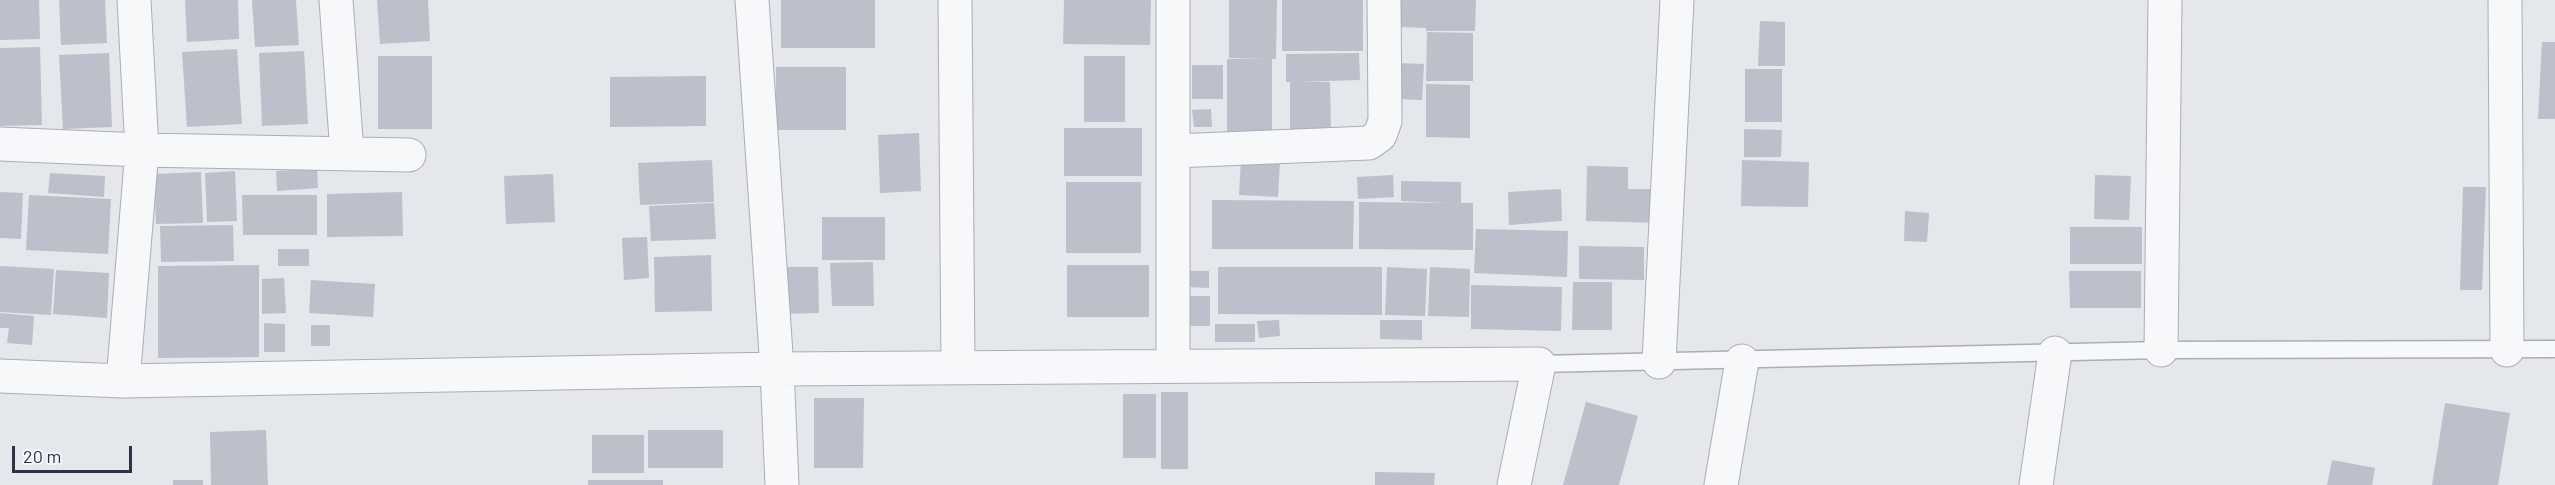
<!DOCTYPE html>
<html>
<head>
<meta charset="utf-8">
<style>
  body { margin:0 }
  #map { position:relative; width:2555px; height:485px; overflow:hidden; background:#e4e7ec; font-family:Barlow,sans-serif }
  canvas { display:block }
  .scale { position:absolute; left:12px; top:446px; width:120px; height:27px; box-sizing:border-box; border:3px solid #2b3445; border-top:0; padding-left:8px; font-size:18px; line-height:21px; white-space:nowrap; color:#2b3445; -webkit-text-stroke:4px #f4f6f9; paint-order:stroke }
</style>
</head>
<body>
<div id="map">
<canvas width="2555" height="485"></canvas>
<div class="scale">20 m</div>
</div>
<script>
const context = document.querySelector('canvas').getContext('2d');
context.lineJoin = 'round';
function fillPath(path, color) { context.fillStyle = color; context.fill(path, 'evenodd'); }
function stroke(path, color, width, dash) { context.strokeStyle = color; context.lineWidth = width; context.lineCap = dash ? 'butt' : 'round'; context.setLineDash(dash || []); context.stroke(path); }
fillPath(new Path2D(`
  M0,0h39l1,39 -40,1z
  M59,0h46l2,43 -46,2z
  M185,0h53l1,39 -52,3z
  M252,0h44l3,45 -44,2z
  M377,0h51l2,41 -50,3z
  M781,0h94v48h-94z
  M1064,0h87l-1,45 -87,-1z
  M1229,0h48l-1,59h-4v80h-45v-80h39l-37,-1z
  M1282,0h81v51h-81z
  M1399,0h77l-1,31h-49v-3l-28,-1z
  M1760,21l25,1v44h-27z
  M1427,32l46,1v48h-47z
  M2542,42h13v77h-17z
  M40,47l2,78 -42,1v-78z
  M237,49l5,75 -55,3 -5,-75z
  M304,51l4,73 -46,2 -3,-73z
  M109,53l3,74 -49,2 -4,-74z
  M1359,53l1,27 -63,2h33l1,51h-41v-51h-4v-28z
  M378,56h54v73h-54z
  M1084,56h41v66h-41z
  M1398,63l26,1 -2,36 -25,-1z
  M1192,65h31v34h-31z
  M776,67h70v63h-70z
  M1745,69h37v53h-37z
  M706,76v50l-96,1v-50z
  M1426,84l44,1v53l-44,-1z
  M1211,109l1,18h-18l-2,-17z
  M1064,128h78v48h-78z
  M1744,129l38,1 -1,27h-37z
  M919,133l2,58 -41,2 -2,-58z
  M1241,159l39,2 -2,36 -39,-2z
  M712,160l2,42 -74,3 -2,-42z
  M1742,160l67,2 -1,45 -67,-1z
  M1587,166l41,1v22h33v34l-75,-2z
  M317,169l1,19 -41,3 -1,-20z
  M235,171l2,50 -30,1 -2,-49z
  M201,172l2,51 -47,1 -2,-50z
  M50,173l55,3 -1,21 -56,-4z
  M553,174l2,48 -49,2 -2,-48z
  M1393,175l1,22 -36,2 -1,-22z
  M2095,175l36,1 -2,44 -35,-1z
  M1401,181l60,1v21h12v47l-114,-1v-47l90,1 -48,-2z
  M1066,182h75v71h-75z
  M2463,187h23l-4,103h-22z
  M1561,189l1,32 -53,4 -1,-33z
  M0,192l23,1 -2,46 -21,-1z
  M402,192l1,44 -76,1v-43z
  M29,195l82,4 -3,55 -82,-4z
  M242,195h75v40h-74z
  M1212,200l142,1 -1,48h-141z
  M714,203l2,36 -65,2 -2,-35z
  M1905,211l24,2 -2,29 -23,-1z
  M822,217h63v43h-63z
  M233,225l1,36 -73,1 -1,-36z
  M2070,227h72v37h-72z
  M1476,229l92,2 -1,46 -93,-4z
  M647,237l2,41 -25,2 -2,-42z
  M1579,246l65,1v33l-65,-1z
  M278,249h31v17h-31z
  M711,255l1,56 -57,1 -1,-55z
  M873,262l1,44h-42l-2,-43z
  M259,265v92l-101,1v-92z
  M1067,265h82v52h-82z
  M0,266l54,3 -3,46 -51,-3z
  M776,267h42l1,46 -42,1z
  M1218,267h164v48l-164,-1z
  M1387,267l40,2 -2,47 -40,-1z
  M1430,267l40,2 -1,48 -41,-1z
  M56,270l53,3 -2,45 -54,-4z
  M1189,271h20v17l-21,-1z
  M2069,271h72v37h-71z
  M284,278l2,35 -24,1v-35z
  M311,280l64,4 -2,33 -64,-4z
  M1573,282h39v48h-40z
  M1471,285l91,2 -1,44 -90,-2z
  M1180,296h30v30h-30z
  M0,313l34,3 -2,29 -25,-2 2,-15h-9z
  M1279,320l1,16 -21,2 -2,-17z
  M1380,320h42v20l-42,-1z
  M264,323l21,1v28h-21z
  M1215,324h40v18h-40z
  M311,325h19v21h-19z
  M1161,392h27v77h-27z
  M1123,394h33v64h-33z
  M814,398h50l-1,70h-49z
  M1586,402l52,14 -19,69h-56z
  M2445,403l65,10 -12,72h-66z
  M266,430l2,55h-57l-1,-53z
  M648,430h75v38h-75z
  M592,435h52v38h-52z
  M2332,460l43,8 -3,17h-45z
  M1375,472l60,1 -1,12h-59z
  M173,480h30v5h-30z
  M588,480h75v5h-75z`), '#bbc0ca');
const lane = new Path2D(`
  M1539,364l622,-14 394,-1`);
const street = new Path2D(`
  M336,0l11,153
  M752,0l25,369 5,116
  M955,0l3,367
  M2505,0l2,350
  M0,144l142,6 267,5
  M1174,151l195,-8 11,-8 5,-14 -1,-121
  M2161,350l4,-350
  M1659,362l18,-362
  M1173,365v-365
  M0,376l123,5 654,-12 762,-5 -25,121
  M123,381l19,-231 -8,-150
  M1721,485l21,-124
  M2036,485l19,-132`);
stroke(lane, '#a9aeb7', 19);
stroke(street, '#a9aeb7', 35);
stroke(lane, '#f7f8fa', 16);
stroke(street, '#f7f8fa', 33);
</script>
</body>
</html>
